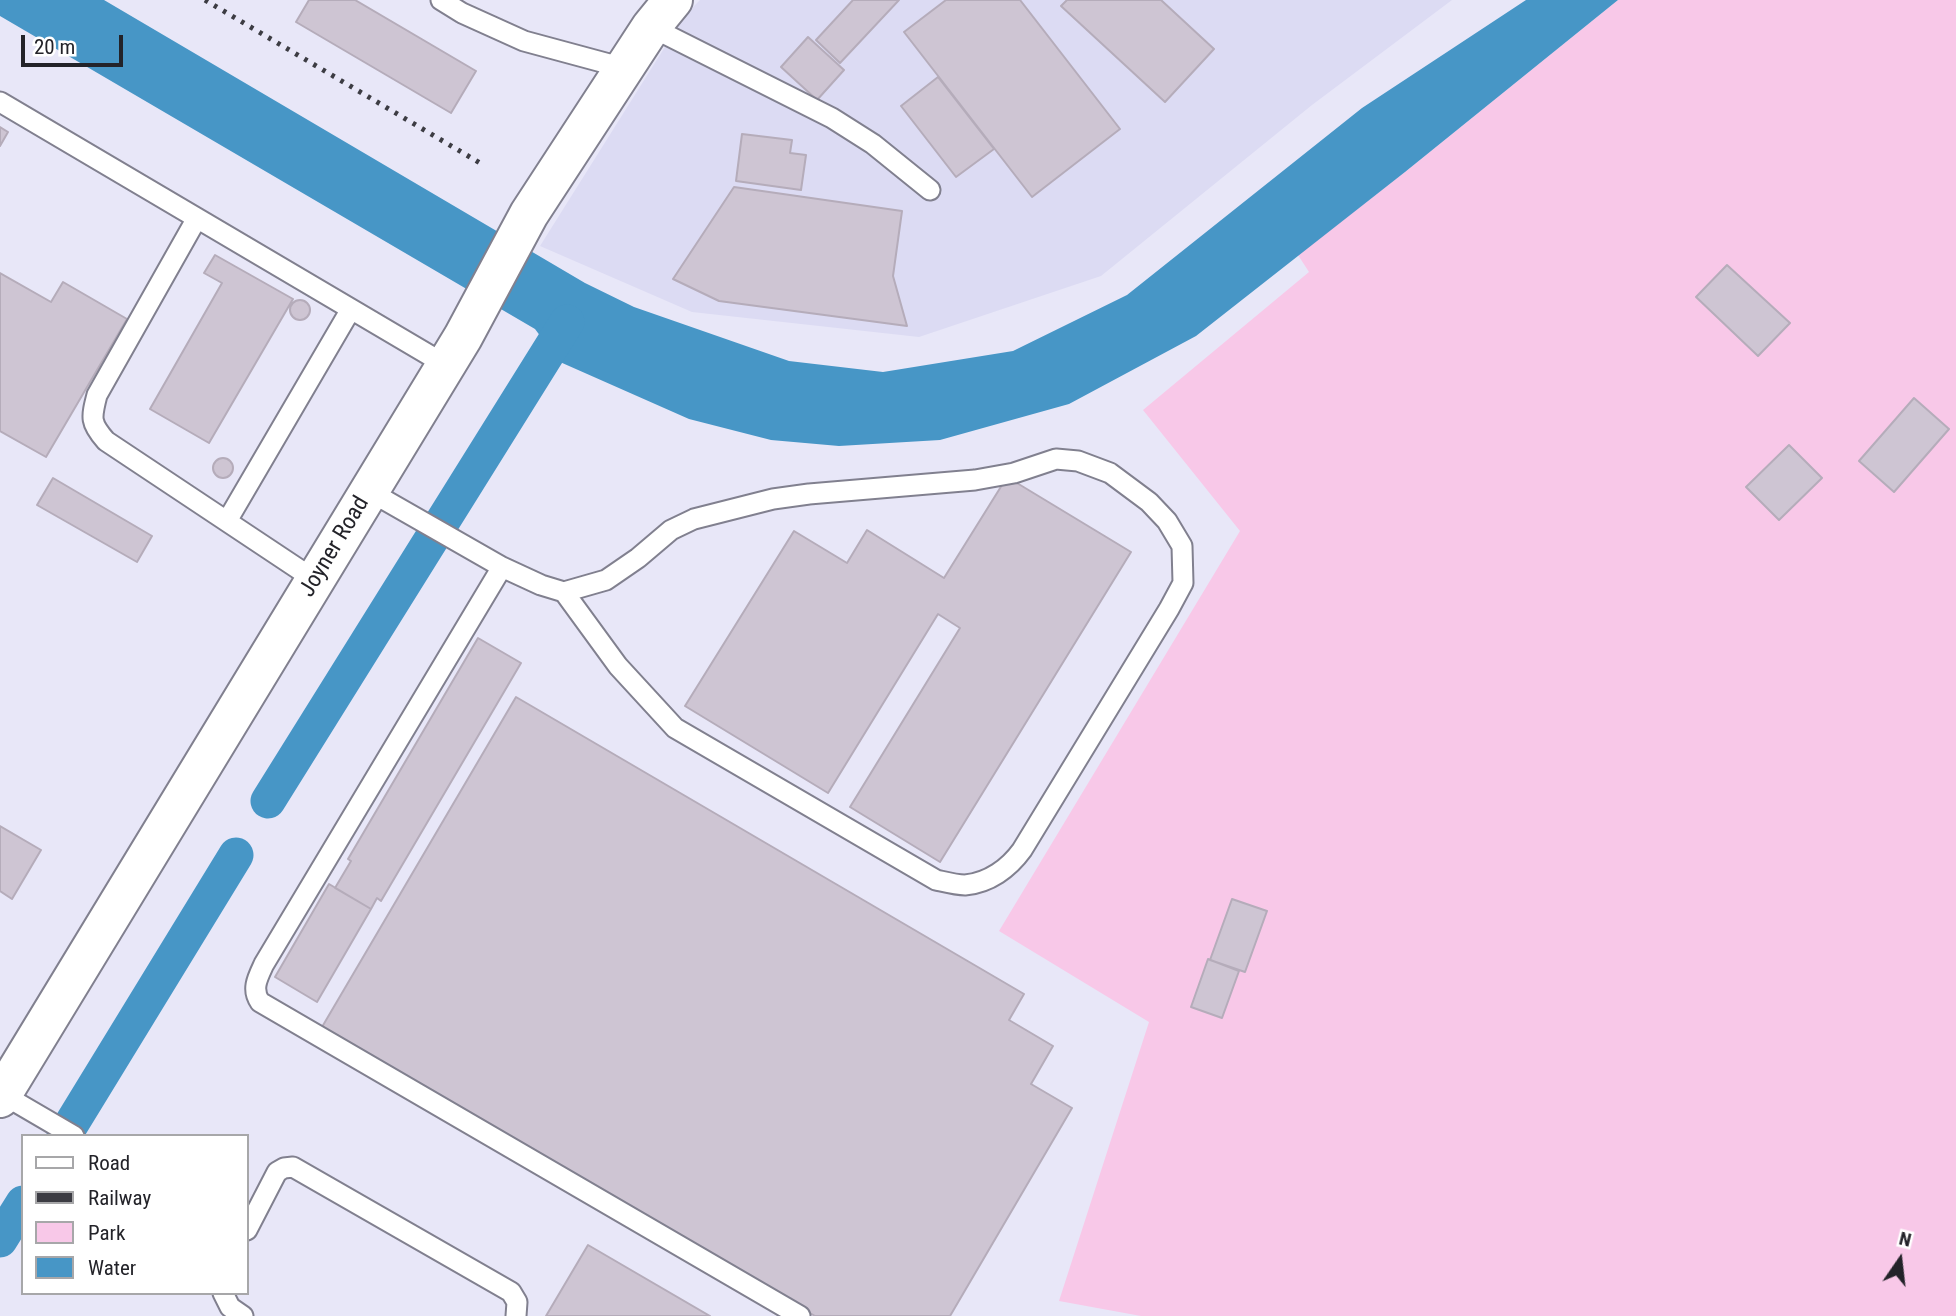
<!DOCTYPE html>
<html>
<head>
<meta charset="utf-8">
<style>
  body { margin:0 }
  #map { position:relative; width:1956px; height:1316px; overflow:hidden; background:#e8e7f8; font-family:"Roboto Condensed",sans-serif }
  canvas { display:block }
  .legend { position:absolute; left:21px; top:1134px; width:228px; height:161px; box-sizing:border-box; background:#fff; border:2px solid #a7a7a9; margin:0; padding:9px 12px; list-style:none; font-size:21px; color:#232329 }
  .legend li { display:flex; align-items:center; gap:14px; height:35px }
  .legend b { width:35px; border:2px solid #a7a7a9 }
  .north { position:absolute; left:1865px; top:1225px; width:70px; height:70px; -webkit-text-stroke:5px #fff; paint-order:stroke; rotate:14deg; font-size:19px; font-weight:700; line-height:28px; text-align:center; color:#232329 }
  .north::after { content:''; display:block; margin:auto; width:24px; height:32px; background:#232329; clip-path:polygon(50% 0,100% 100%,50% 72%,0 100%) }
  .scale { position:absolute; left:21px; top:35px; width:102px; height:32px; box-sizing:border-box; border:4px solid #232329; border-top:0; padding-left:9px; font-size:21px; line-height:24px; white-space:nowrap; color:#232329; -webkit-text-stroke:5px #fff; paint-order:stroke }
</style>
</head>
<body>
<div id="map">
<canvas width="1956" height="1316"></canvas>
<ul class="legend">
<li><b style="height:9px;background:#fff"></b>Road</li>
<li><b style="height:9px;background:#3c3c43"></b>Railway</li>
<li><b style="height:19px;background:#f8c8e8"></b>Park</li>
<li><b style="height:19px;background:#4796c6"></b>Water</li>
</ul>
<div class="north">N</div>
<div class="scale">20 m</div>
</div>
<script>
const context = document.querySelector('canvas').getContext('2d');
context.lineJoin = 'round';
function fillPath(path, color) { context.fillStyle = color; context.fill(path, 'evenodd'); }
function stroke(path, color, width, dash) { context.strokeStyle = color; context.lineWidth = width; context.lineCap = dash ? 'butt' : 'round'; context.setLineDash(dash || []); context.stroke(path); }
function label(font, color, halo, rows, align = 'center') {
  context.font = font + ' "Roboto Condensed",sans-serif'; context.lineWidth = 5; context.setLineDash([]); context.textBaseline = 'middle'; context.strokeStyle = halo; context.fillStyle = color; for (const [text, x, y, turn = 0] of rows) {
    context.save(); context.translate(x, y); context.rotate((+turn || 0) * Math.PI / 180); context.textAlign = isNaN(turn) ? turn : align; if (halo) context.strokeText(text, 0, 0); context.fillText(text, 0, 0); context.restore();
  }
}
fillPath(new Path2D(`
  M700,0h752l-140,105 -211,171 -182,61 -227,-25 -152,-66 145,-231z`), '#dcdbf3');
fillPath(new Path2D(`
  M1618,0h338v1316h-815l-82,-15 90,-279 -150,-91 241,-400 -97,-121 166,-138 -11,-17 107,-83z`), '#f8c8e8');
fillPath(new Path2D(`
  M0,0h104l481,283 49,24 155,54 94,11 130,-21 114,-56 235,-187 164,-108h92l-213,172 -209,164 -127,68 -129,36 -101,6 -68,-6 -82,-21 -129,-57 -20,-19 1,-6 -6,-8 -535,-313z`), '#4796c6');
stroke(new Path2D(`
  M268,801l299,-479
  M64,1136l172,-281
  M0,1240l23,-37`), '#4796c6', 35);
const building = new Path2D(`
  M309,0h46l121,71 -25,42 -155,-91z
  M853,0h46l-59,63 -24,-23z
  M946,0h74l100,129 -88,68 -128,-165z
  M1067,0h94l53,49 -49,53 -104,-96z
  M808,37l36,33 -27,30 -36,-33z
  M938,77l56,72 -38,28 -55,-71z
  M0,127l8,5 -8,14z
  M742,134l50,6 -2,13 16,2 -5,35 -65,-9z
  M734,187l168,24 -9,65 14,50 -188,-25 -46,-22z
  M215,255l78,44 -84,144 -59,-34 72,-126 -18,-10z
  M1727,265l63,58 -32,33 -62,-59z
  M0,273l51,29 12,-20 64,37 -81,138 -46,-26z
  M290 310a10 10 0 1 1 20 0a10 10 0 1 1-20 0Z
  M1914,398l35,31 -55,63 -35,-31z
  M1789,445l33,33 -43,42 -33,-33z
  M213 468a10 10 0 1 1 20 0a10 10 0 1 1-20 0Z
  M1007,477l124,75 -191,310 -90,-55 110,-179 -22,-14 -110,179 -143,-87 109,-175 53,32 20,-33 77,48z
  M53,478l99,58 -15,26 -100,-57z
  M478,638l43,25 -140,238 -4,-3 -6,11 -36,-21 16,-27 -3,-2z
  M516,697l508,297 -15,26 44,26 -22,38 41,24 -122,208h-135l-493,-289z
  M0,826l41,24 -29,49 -12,-8z
  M329,884l42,25 -54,93 -42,-25z
  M1232,899l35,12 -22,61 -35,-12z
  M1208,959l31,12 -17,47 -31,-11z
  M588,1245l122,71h-164z`);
fillPath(building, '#cec5d3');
stroke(building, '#b5acba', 2);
const service = new Path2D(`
  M441,0l21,13 62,28 100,27
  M651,27l181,91 41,26 57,46
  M0,102l446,263
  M197,218l-100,177c-6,23 -7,28 9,46l209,139
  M369,491l133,76 39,18 23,7 42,-12 32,-22 33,-28 23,-11 79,-20 36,-5 166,-14 39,-7 42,-14 22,2 32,12 39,29 18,19 15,25 1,37 -14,26 -147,241c-13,18 -33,33 -57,35 -9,0 -20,-3 -29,-5l-261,-152 -57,-62 -54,-74
  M227,521l124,-212
  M502,567l-238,397c-6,13 -13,25 -4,38l540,314
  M2,1094l72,42
  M247,1230l30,-58 7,-4 9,-1 218,125 6,10 -1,14
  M223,1293l7,14 13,9`);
const minor = new Path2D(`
  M0,1098l463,-761 66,-123 122,-187 22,-27`);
stroke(service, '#81808f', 23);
stroke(minor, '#81808f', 42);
stroke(service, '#fff', 19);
stroke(minor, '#fff', 38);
stroke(new Path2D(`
  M205,0l275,163`), '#3c3c43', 5, [3.5, 7]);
label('23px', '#232329', '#fff', [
  ["Joyner Road",335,547,-59]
]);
</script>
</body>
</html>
